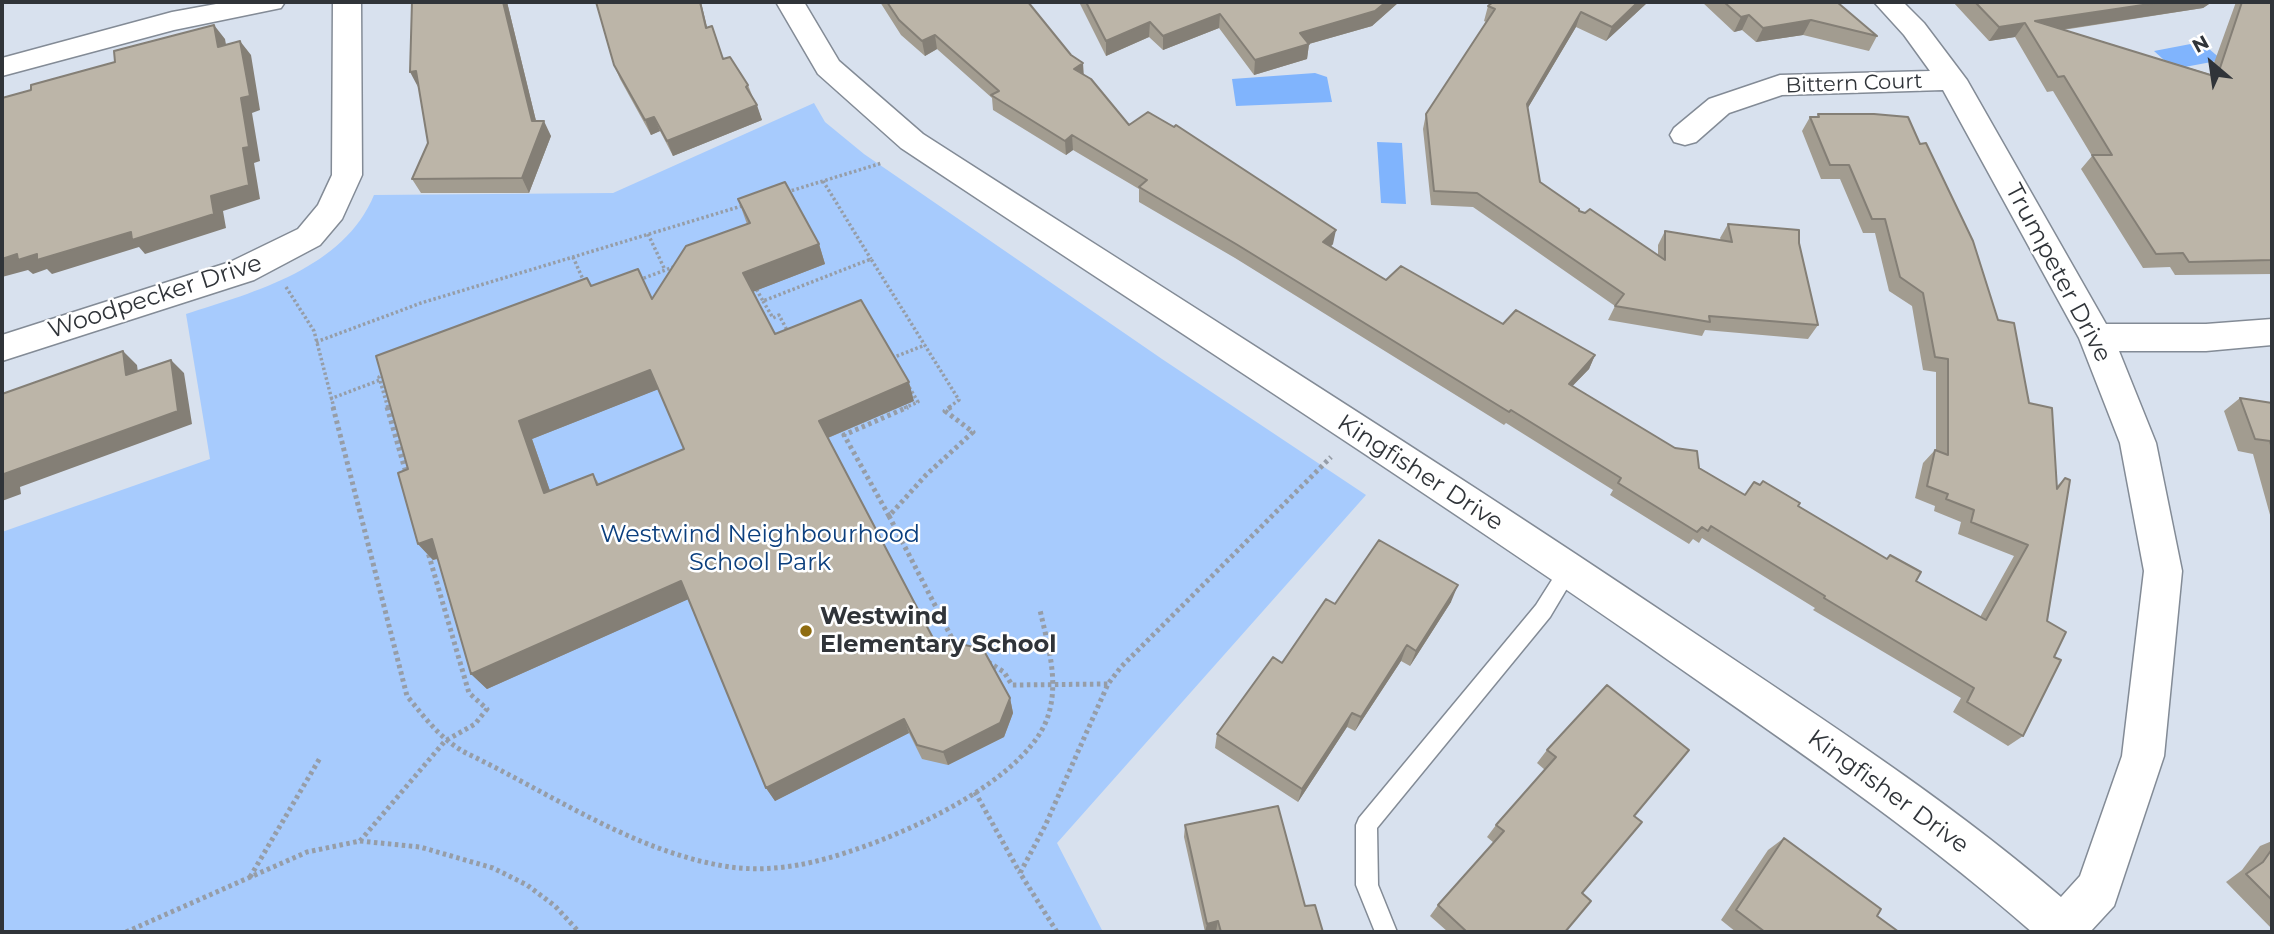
<!DOCTYPE html>
<html>
<head>
<meta charset="utf-8">
<style>
  body { margin:0 }
  #map { position:relative; width:2274px; height:934px; overflow:hidden; background:#d8e1ee; font-family:Montserrat,sans-serif }
  canvas { display:block }
  .frame { position:absolute; inset:0; border:4px solid #303439; pointer-events:none }
  .north { position:absolute; left:2176px; top:28px; width:70px; height:70px; -webkit-text-stroke:5px #fff; paint-order:stroke; rotate:331deg; font-size:19px; font-weight:700; line-height:28px; text-align:center; color:#303439 }
  .north::after { content:''; display:block; margin:auto; width:24px; height:32px; background:#303439; clip-path:polygon(50% 0,100% 100%,50% 72%,0 100%) }
</style>
</head>
<body>
<div id="map">
<canvas width="2274" height="934"></canvas>
<div class="frame"></div>
<div class="north">N</div>
</div>
<script>
const context = document.querySelector('canvas').getContext('2d');
context.lineJoin = 'round';
function fillPath(path, color) { context.fillStyle = color; context.fill(path, 'evenodd'); }
function stroke(path, color, width, dash) { context.strokeStyle = color; context.lineWidth = width; context.lineCap = dash ? 'butt' : 'round'; context.setLineDash(dash || []); context.stroke(path); }
function label(font, color, halo, rows, align = 'center') {
  context.font = font + ' Montserrat,sans-serif'; context.lineWidth = 5; context.setLineDash([]); context.textBaseline = 'middle'; context.strokeStyle = halo; context.fillStyle = color; for (const [text, x, y, turn = 0] of rows) {
    context.save(); context.translate(x, y); context.rotate((+turn || 0) * Math.PI / 180); context.textAlign = isNaN(turn) ? turn : align; if (halo) context.strokeText(text, 0, 0); context.fillText(text, 0, 0); context.restore();
  }
}
fillPath(new Path2D(`
  M814,103l11,19 39,32 298,205 204,136 -309,348 46,89h-1101v-400l208,-73 -24,-145c69,-22 158,-46 188,-119l239,-2z`), '#a7cbfd');
fillPath(new Path2D(`
  M2201,42l21,18 -48,9 -20,-18z
  M1315,73l12,4 5,25 -96,4 -4,-27z
  M1377,142l25,1 4,61 -25,-1z`), '#80b4fd');
const service = new Path2D(`
  M1569,562l7,2 2,6 -28,47 -173,211 1,57 19,47h-22l-19,-47v-60l3,-7 177,-213 26,-41z`);
const minor = new Path2D(`
  M227,2h58l-4,6 -107,22 -172,46v-18l170,-46z
  M333,2h28l1,173 -20,44 -22,26 -66,35 -252,81v-26l228,-73 68,-33 20,-24 14,-30z
  M776,2h28l35,59 84,73c249,160 500,317 746,482 133,90 270,176 392,281l19,-21 42,-120 22,-185 -24,-128 -41,-105 -136,-248 -161,5 -53,18 -33,29 -11,3 -11,-3 -4,-7 4,-7 35,-29 71,-24 150,-4 -26,-36 -30,-33h29l21,21 43,57 139,244h100l66,-5v26l-66,6h-87l37,92 26,128 -18,185 -50,150 -24,26h-58c-122,-107 -256,-196 -388,-289 -244,-169 -495,-330 -743,-495l-83,-74z`);
stroke(service, '#838b96', 3);
stroke(minor, '#838b96', 3);
stroke(new Path2D(`
  M823,181l48,78
  M787,192l95,-29
  M648,234l17,36
  M573,257l12,27
  M639,280l37,-14
  M754,285l9,16 108,-42 88,141 -11,8
  M286,287l28,44 20,77
  M763,301l10,17 6,-3 9,17
  M316,342l105,-39 324,-98
  M892,358l33,-13
  M384,374l-5,3 9,31
  M330,399l50,-19
  M904,408l14,-6 -9,-15`), '#969da7', 3.5, [2.5, 2.5]);
stroke(new Path2D(`
  M333,407l74,289c19,23 34,44 61,58 84,40 168,99 262,113 22,3 46,2 68,-2 70,-12 223,-76 249,-146 13,-36 1,-73 -7,-109
  M387,407l19,66
  M951,407l-6,4 28,21 -47,43 -37,41 67,130
  M889,516l-45,-81 64,-28
  M988,662l16,10 8,13 96,-1
  M975,792l45,81
  M360,841l85,-100 30,-17 12,-15 -18,-16 -42,-144
  M250,877l70,-119
  M126,932l181,-80 53,-11 60,6 73,21 34,17 28,21 24,26
  M1057,932l-37,-59 25,-47 63,-142 13,-17 210,-210`), '#969da7', 5, [3.5, 3.5]);
fillPath(service, '#fff');
fillPath(minor, '#fff');
fillPath(new Path2D(`
  M412,2h95l29,119 15,15 -22,57h-108l-9,-14 16,-36z
  M880,2h148l56,73 45,50 204,119 -2,2 55,34 117,44 92,31 -6,14 -17,17 127,82 46,27 53,11 88,53 4,-4 26,26 64,36 34,-61 -56,-22 3,-12 -27,-11 1,-5 -20,-8 8,-35 12,-13 1,1v-79l-13,-2 -11,-64 -23,-15 -14,-58h-12l-23,-54h-19l-19,-48 8,-14h7l1,-3 180,206 31,83 28,83 8,-8 -18,143 7,36 -31,79 -15,10 -55,-34 8,-14 -148,-88 2,-2 -113,-70 -3,5 -6,-4 -4,5 -79,-49 3,-5 -107,-67 -2,2 -269,-167 -96,-56v-13l-66,-39 -7,5 -73,-45 -1,-12 -55,-49 -12,7 -24,-21z
  M1079,2h320l-27,24 -63,18 -2,15 -53,16 -35,-47 -56,22 -14,-13 -43,19z
  M1648,2l-42,39 -30,-14 -49,82 13,73 39,29 79,44v-10l7,-14 56,9 -1,-2 8,-14 71,19 19,82 -10,14 -103,-9 -3,6 -94,-16 7,-14 -142,-99 -42,-2 -8,-76 3,-15 60,-92 -2,-1 4,-15z
  M1702,2h135l40,34 -8,15 -66,-16 -47,7 -14,-12 -8,2z
  M1953,2h259l-9,6 -140,22 147,44 26,-72h36v272l-97,1 -5,-8 -27,1 -62,-99 11,-13 -39,-65 -6,1 -32,-55 -26,4z
  M707,28l16,31 25,26 14,35 -89,36 -13,-25 -9,4 -31,-56 -6,-14z
  M738,199l81,45 6,20 -73,28 23,42 139,67 -86,37 105,200 77,60 3,15 -9,24 -56,28 -26,-6 -13,-26 -134,68 -9,-13 -78,-189 -201,90 -16,-15 -33,-115 -5,1 -15,-16 -10,-75 184,-183 60,13 95,-75zM658,389l26,60 -85,35 -6,-10 -43,17 -18,-52z
  M2240,398l32,5v119l-19,-68 -15,-3 -14,-40z
  M1451,602l-41,64 -9,-5 -46,70 -8,-4 -49,75 -83,-54 2,-14 118,-130z
  M1547,750l87,66 -52,77 -17,39h-117l-18,-16 8,-11 56,-62 -7,-6 9,-12 49,-55 -8,-7z
  M1185,825l120,81 18,26h-107v-1l-11,1 -21,-95z
  M1784,838l93,78 22,16h-163l-15,-12 47,-70z
  M2272,841v88l-46,-47 16,-12 18,-24z`), '#a29c90');
fillPath(new Path2D(`
  M503,2h4l32,131 5,-12 7,15 -22,57 -7,-15 10,-57z
  M700,2h1l10,41 -5,-15z
  M1386,2h13l-27,24 -74,21 2,-14z
  M1638,2h10l-42,39 6,-14z
  M2163,2h49l-9,6 -171,26 3,-13z
  M1581,12l-5,15 -54,91 5,-14z
  M1220,14l-1,14 -56,22v-14z
  M1749,15l-7,15 -8,2 7,-15z
  M1811,20l-8,15 -47,7 7,-14z
  M1150,22l-1,15 -43,19v-15z
  M2025,23l-10,14 -26,4 10,-14z
  M214,25l11,14 4,22 -11,-14z
  M935,35l2,14 -12,7 -3,-15z
  M240,41l11,14 9,55 -8,3 8,48 -6,2 6,36 -37,12 3,17 -81,26 -6,-7 -87,27 -5,-5 -14,5 -5,-4 -26,7v-18l209,-63 32,-48z
  M1309,44l-2,15 -53,16 1,-15z
  M1083,63l1,15 -10,-9z
  M416,71l2,16 -8,-15z
  M757,105l5,15 -89,36 -6,-15z
  M654,117l6,14 -9,4 -6,-15z
  M1072,135l1,15 -7,5 -1,-14z
  M1336,230l-3,14 -12,12 2,-14z
  M819,244l6,20 -75,29 -7,-20z
  M123,351l14,14 3,23 -14,-13z
  M1595,355l-6,14 -27,28 7,-13z
  M171,360l13,13 8,51 -172,63 1,7 -19,7v-19l2,-8z
  M650,370l9,19 -127,50 25,72 -13,-18 -25,-72z
  M909,382l5,19 -89,38 -6,-18z
  M432,539l15,16 -14,5 -15,-16z
  M681,581l10,17 -204,91 -16,-15z
  M1458,585l-7,17 -41,64 6,-15z
  M1407,645l-6,16 -46,70 6,-14z
  M1010,698l3,15 -9,24 -56,28 -5,-13z
  M1352,713l-5,14 -49,75 4,-13z
  M904,719l5,14 -134,68 -9,-13z
  M1218,921l-2,10 -11,1 2,-8z`), '#847f76');
const building = new Path2D(`
  M412,2h91l29,119h12l-22,57 -110,1 16,-36 -12,-72 -6,1z
  M596,2h104l6,26 6,-2 11,33 7,-2 18,28 -2,2 11,18 -90,36 -13,-24 -9,3 -31,-55z
  M887,2h141l43,53 12,8 -9,6 17,10 38,46 19,-13 26,15 2,-2 160,105 -13,12 63,38 15,-14 102,58 13,-14 79,45 -26,29 106,64 22,3 2,17 46,27 9,-13 6,3 3,-4 37,22 -2,3 89,53 3,-4 31,17 -5,9 70,39 42,-75 -57,-23 3,-12 -28,-11 2,-5 -21,-8 8,-36 13,5v-96l-13,-2 -12,-64 -23,-16 -15,-58h-13l-23,-54h-19l-20,-48h9l-1,-3h56l34,3 12,27 6,-1 47,98 25,79 16,3 15,80 23,5 5,81 8,-11 5,2 -23,141 19,11 -12,25 7,3 -38,76 -56,-34 7,-14 -150,-90 1,-2 -114,-70 -3,5 -6,-4 -5,5 -79,-49 3,-5 -110,-68 -2,2 -273,-168 -97,-57 8,-7 -75,-45 -7,6 -74,-46 8,-4 -64,-56 -13,6 -23,-21z
  M1086,2h300l-11,9 -75,22 9,11 -54,16 -35,-46 -57,22 -13,-14 -44,19z
  M1493,2h145l-26,25 -31,-15 -54,92 13,78 39,27v2l6,2 5,-4 75,51v-29l67,11 -4,-18 71,6v13l19,82 -109,-9 1,6 -95,-16 9,-12 -147,-101 -43,-2 -8,-77 69,-105 -7,-3z
  M1724,2h113l40,34 -66,-16 -48,8 -14,-13 -8,2z
  M1975,2h188l-128,19 182,56 25,-75h30v258l-83,2 -6,-9 -27,1 -64,-99h20l-48,-79 -6,1 -33,-54 -26,4z
  M214,25l4,22 22,-6 10,55 -9,2 8,49 -6,1 6,37 -38,11 3,18 -82,26 -1,-8 -94,28v-6l-19,6 -1,-6 -15,5v-161l29,-8v-5l84,-23 -1,-11z
  M785,182l34,62 -76,29 32,61 86,-34 48,82 -90,39 114,217 50,11 27,49 -10,25 -57,29 -26,-7 -13,-26 -138,69 -85,-207 -210,93 -39,-135 -14,5 -20,-71 10,-4 -32,-113 211,-78 4,8 47,-17 14,30 34,-53 64,-23 -12,-24zM650,370l34,79 -87,36 -4,-11 -49,19 -25,-72z
  M123,351l3,24 45,-15 7,51 -174,63v8h-2v-88z
  M2240,398l32,5v46l-2,-8 -15,-2z
  M1379,540l79,45 -42,66 -9,-6 -46,72 -9,-4 -50,76 -85,-55 56,-77 9,6 44,-64 9,5z
  M1607,685l82,65 -55,66 8,6 -60,71 9,8 -26,31h-98l-29,-27 66,-74 -8,-6 60,-68 -9,-7z
  M1278,806l27,100 10,-1 8,27h-102l-3,-11 -11,3 -22,-99z
  M1784,838l97,71 -4,7 22,16h-134l-29,-22z
  M2272,849v51l-26,-26 17,-12z`);
fillPath(building, '#bcb5a8');
stroke(building, '#847f76', 2);
for (const [x, y, r, color] of [
  [806,631,7,"#8f6c10"]
]) { const dot = new Path2D(); dot.arc(x, y, r, 0, 2 * Math.PI); context.fillStyle = color; context.fill(dot); stroke(dot, '#fff', 2.5); }
label('21px', '#303439', '#fff', [
  ["Bittern Court",1854,84,-2]
]);
label('24px', '#303439', '#fff', [
  ["Trumpeter Drive",2058,273,62],
  ["Woodpecker Drive",155,297,-18],
  ["Kingfisher Drive",1420,473,33],
  ["Kingfisher Drive",1888,792,36]
]);
label('24px', '#0b3f7e', '#fff', [
  ["Westwind Neighbourhood",760,535],
  ["School Park",760,563]
]);
label('bold 24px', '#303439', '#fff', [
  ["Westwind",820,617],
  ["Elementary School",820,645]
], 'left');
</script>
</body>
</html>
